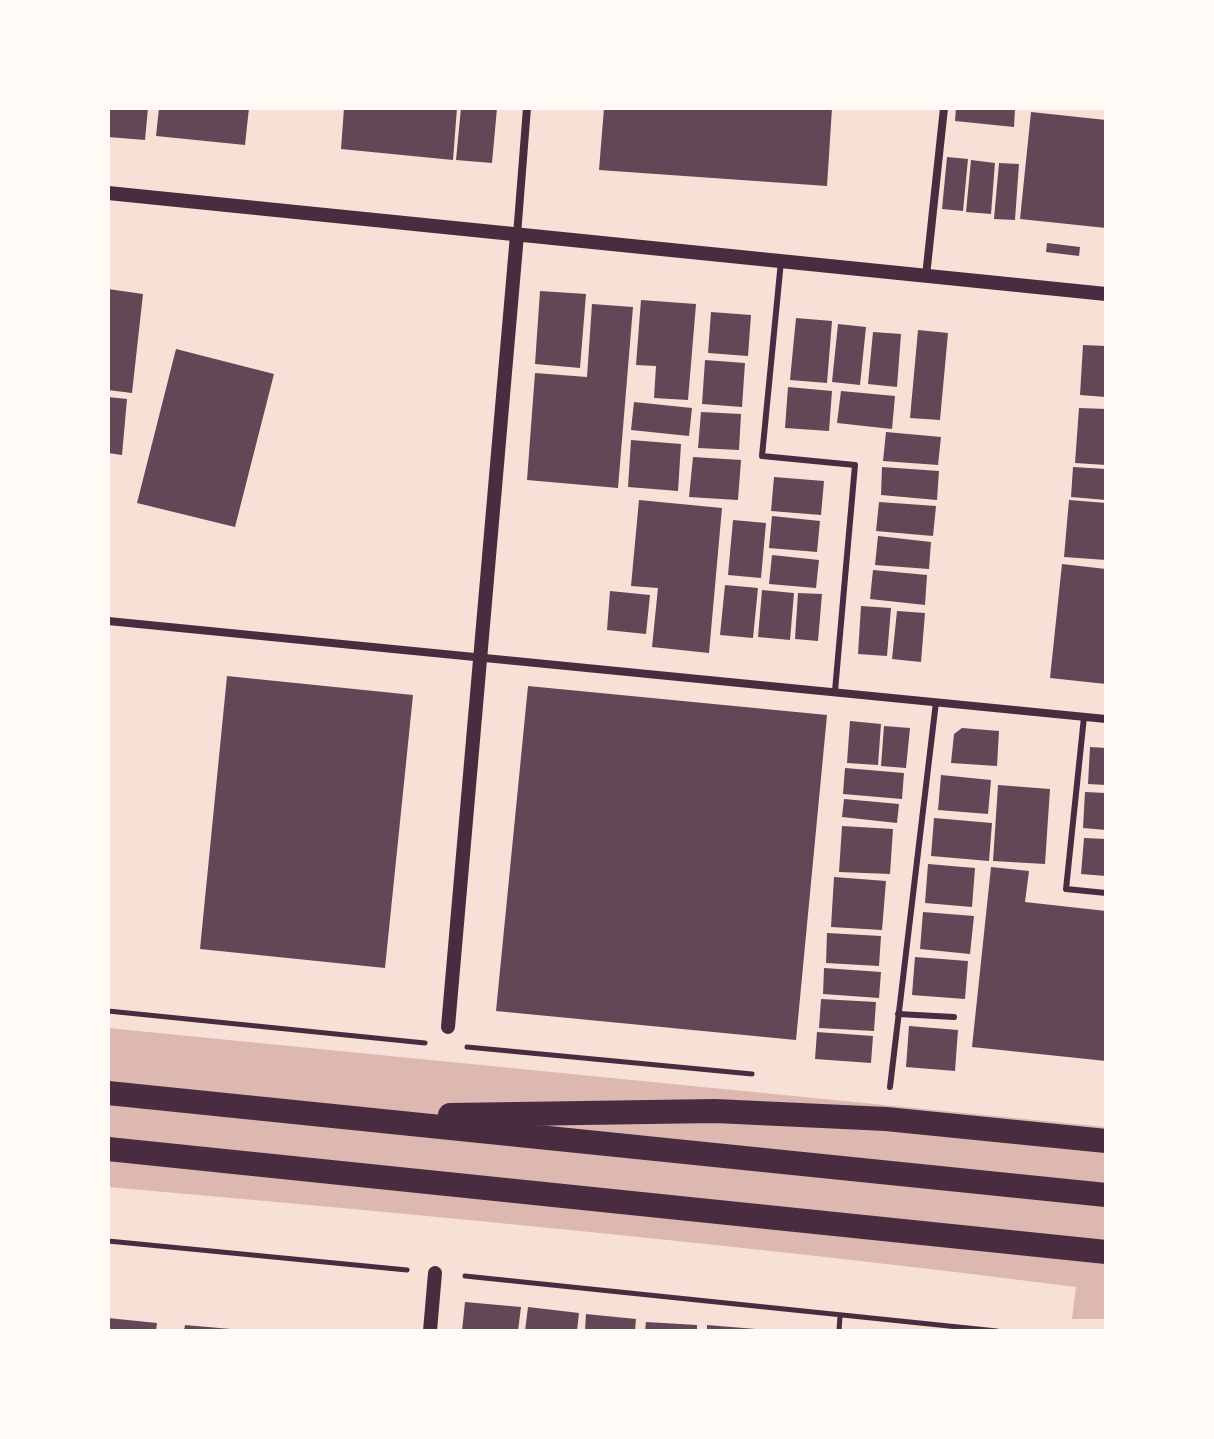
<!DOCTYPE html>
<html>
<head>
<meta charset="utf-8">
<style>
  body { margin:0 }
  #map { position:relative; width:1214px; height:1439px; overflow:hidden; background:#f7e1d7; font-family:Karla,sans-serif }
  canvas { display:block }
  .frame { position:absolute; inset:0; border:110px solid #fffaf5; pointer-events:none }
</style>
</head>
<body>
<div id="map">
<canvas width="1214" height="1439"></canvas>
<div class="frame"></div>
</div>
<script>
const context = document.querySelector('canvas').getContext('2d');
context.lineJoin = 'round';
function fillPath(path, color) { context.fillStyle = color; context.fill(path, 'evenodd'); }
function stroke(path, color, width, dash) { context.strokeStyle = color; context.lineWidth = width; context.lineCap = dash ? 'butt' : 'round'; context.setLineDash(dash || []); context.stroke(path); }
fillPath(new Path2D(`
  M108,1028l998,99v192h-34l4,-32c-322,-41 -645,-72 -968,-100z`), '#dcb8b0');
fillPath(new Path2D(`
  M108,108h40l-3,32 -37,-3z
  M159,108h90l-4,37 -89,-9z
  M344,108h113l-4,52 -112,-11z
  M461,108h36l-5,55 -36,-3z
  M604,108h228l-5,78 -228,-16z
  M956,108l59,1 -1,18 -59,-6z
  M1031,112l75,8v108l-86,-9z
  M947,157l21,2 -5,52 -21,-2z
  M971,160l24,3 -4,51 -25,-2z
  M999,163l20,1 -4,56 -21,-1z
  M1047,243l33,4 -1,9 -33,-4z
  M108,289l35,5 -11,99 -24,-3z
  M540,291l46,3 -6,74 -45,-4z
  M641,300l55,4 -8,96 -34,-2 2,-32 -20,-1z
  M592,304l41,3 -15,181 -91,-8 8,-107 52,4z
  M711,312l40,3 -3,41 -40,-3z
  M796,318l36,3 -5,62 -37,-3z
  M838,324l28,3 -6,58 -28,-3z
  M918,330l30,3 -8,87 -30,-2z
  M873,332l28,2 -4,53 -29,-3z
  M1083,345l23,1v51l-26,-2z
  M176,349l98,25 -39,153 -98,-24z
  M705,360l40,3 -3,44 -40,-3z
  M788,387l44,4 -3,40 -44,-3z
  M841,391l54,5 -3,33 -55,-6z
  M108,397l19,2 -5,56 -14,-2z
  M634,402l58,6 -3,28 -58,-6z
  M1079,408l27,1v56l-31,-2z
  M701,412l40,2 -2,36 -41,-2z
  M886,432l55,5 -3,28 -55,-4z
  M631,440l50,4 -3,47 -50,-4z
  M693,457l48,3 -3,40 -49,-3z
  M882,467l57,4 -2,29 -56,-5z
  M1073,467l33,2v31l-35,-3z
  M774,477l50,4 -3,34 -50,-4z
  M639,500l83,8 -13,145 -57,-6 6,-59 -27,-2z
  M1069,500l37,3v57l-42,-3z
  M879,502l57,4 -3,30 -57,-5z
  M772,516l48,5 -3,31 -48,-4z
  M733,520l33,3 -5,55 -33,-3z
  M878,536l53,6 -2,27 -54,-4z
  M772,555l47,5 -3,28 -47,-4z
  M1062,564l44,5v115l-56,-6z
  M873,570l54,5 -2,30 -55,-6z
  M725,585l33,3 -5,50 -33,-3z
  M762,590l32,3 -4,47 -32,-3z
  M610,591l40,4 -4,39 -39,-4z
  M798,593l24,1 -4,47 -23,-2z
  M861,606l30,2 -4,48 -29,-2z
  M897,611l28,2 -4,49 -29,-3z
  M227,676l186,19 -28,273 -185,-19z
  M528,686l299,29 -31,325 -300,-29z
  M850,721l31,3 -3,41 -31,-2z
  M884,726l26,2 -4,40 -25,-2z
  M962,728l37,3 -2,35 -46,-3 3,-29z
  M1090,747l16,1v37l-18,-1z
  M845,768l59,5 -2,26 -59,-5z
  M941,775l50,5 -3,34 -50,-4z
  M998,785l52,4 -5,75 -52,-3z
  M1085,792l21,1v37l-23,-2z
  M844,799l55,5 -2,19 -55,-6z
  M934,818l58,5 -3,38 -58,-5z
  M842,826l51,3 -3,45 -51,-2z
  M1084,838l22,1v37l-25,-2z
  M928,864l47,4 -3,39 -47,-4z
  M991,867l38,4 -4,31 81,9v150l-134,-14z
  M834,877l52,4 -4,49 -51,-3z
  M923,912l51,4 -4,38 -50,-5z
  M827,933l54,3 -2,30 -53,-3z
  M915,957l53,4 -3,38 -53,-4z
  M824,968l57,4 -2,26 -56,-4z
  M821,999l55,3 -2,29 -55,-3z
  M909,1026l49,4 -3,41 -49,-4z
  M817,1032l56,4 -2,27 -56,-4z
  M465,1302l56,5 -3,24h-56z
  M528,1307l51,6 -2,18h-52z
  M586,1314l50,5 -1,12h-50z
  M108,1318l49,5 -1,8h-48z
  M646,1322l51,3v6h-52z
  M185,1325l46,4v2h-47z
  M707,1325l49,4v2h-49z`), '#644757');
stroke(new Path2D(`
  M108,1011l317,32
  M467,1047l285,27
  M108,1241l299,29
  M465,1276l532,55
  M839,1331l1,-16`), '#4a2c40', 5);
stroke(new Path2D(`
  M781,261l-19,195 93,9 -20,226
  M1084,717l-18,172 40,4
  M898,1014l56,3
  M890,1087l46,-385`), '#4a2c40', 6);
stroke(new Path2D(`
  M517,235l10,-127
  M926,276l18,-168
  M108,621l998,98`), '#4a2c40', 8);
stroke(new Path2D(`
  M108,193l998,101
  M448,1027l69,-792
  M430,1331l5,-58`), '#4a2c40', 14);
stroke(new Path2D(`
  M108,1093l998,102
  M450,1115l265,-4 171,8 220,22
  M108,1149l998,103`), '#4a2c40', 24);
</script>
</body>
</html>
